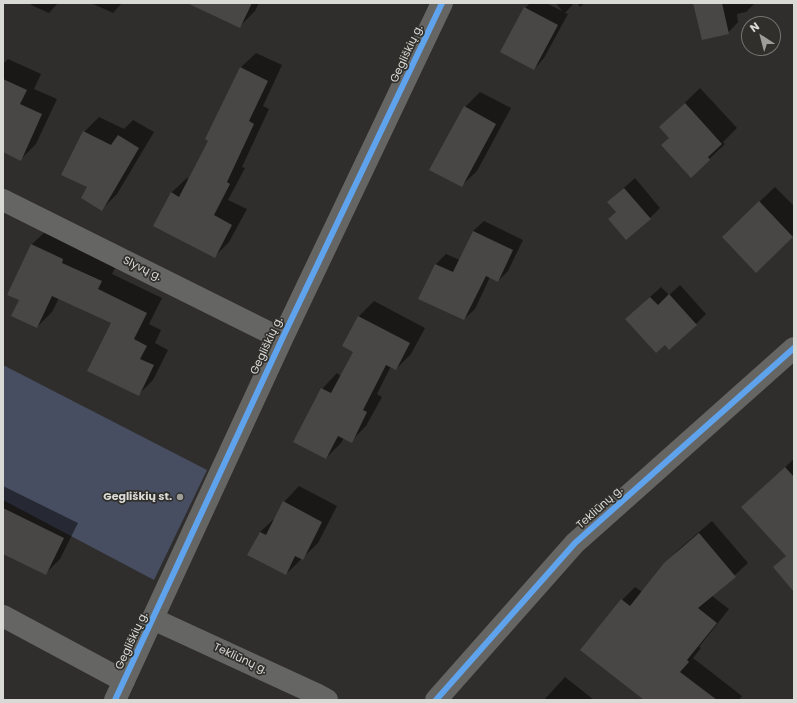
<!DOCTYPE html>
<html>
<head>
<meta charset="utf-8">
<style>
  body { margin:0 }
  #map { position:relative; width:797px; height:703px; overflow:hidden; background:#2f2e2c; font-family:Poppins,sans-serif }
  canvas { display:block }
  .frame { position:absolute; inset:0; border:4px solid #d9d9d6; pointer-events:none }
  .north { position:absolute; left:741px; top:16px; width:40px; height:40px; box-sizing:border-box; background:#302f2b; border:1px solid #74736f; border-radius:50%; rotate:324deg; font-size:11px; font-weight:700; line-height:16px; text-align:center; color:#d9d9d6 }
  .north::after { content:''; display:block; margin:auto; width:14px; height:18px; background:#9e9d9a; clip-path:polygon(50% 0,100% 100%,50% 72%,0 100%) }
</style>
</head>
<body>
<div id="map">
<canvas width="797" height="703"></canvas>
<div class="frame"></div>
<div class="north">N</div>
</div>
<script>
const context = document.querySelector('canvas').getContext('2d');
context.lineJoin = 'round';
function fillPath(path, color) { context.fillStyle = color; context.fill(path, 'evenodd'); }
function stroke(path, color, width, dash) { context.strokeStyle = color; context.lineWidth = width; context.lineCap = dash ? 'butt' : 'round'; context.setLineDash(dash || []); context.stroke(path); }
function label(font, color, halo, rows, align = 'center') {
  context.font = font + ' Poppins,sans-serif'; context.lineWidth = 3.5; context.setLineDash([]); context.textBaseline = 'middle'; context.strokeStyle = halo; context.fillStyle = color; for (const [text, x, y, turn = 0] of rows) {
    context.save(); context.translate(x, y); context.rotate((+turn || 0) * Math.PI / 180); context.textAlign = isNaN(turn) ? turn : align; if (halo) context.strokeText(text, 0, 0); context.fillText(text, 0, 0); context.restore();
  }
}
fillPath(new Path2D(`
  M3,365l204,105 -53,110 -151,-80z`), '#484e62');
fillPath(new Path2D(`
  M32,3h26l-9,10 -18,-8z
  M91,3h31l-9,10z
  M199,3h60l-4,8 -15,15z
  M530,3h16l16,8 -6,-8h18l-9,10 3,1 -24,44 -10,11 -9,-61z
  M577,3h8l-5,4z
  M694,3h61l-9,9 -9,2 1,8 -10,11z
  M256,53l26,12 -19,41 6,3 -27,58 3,1 -17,32 19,9 -18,33 -15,15 -43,-64 16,-15 2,1 21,-39 30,-72z
  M8,59l33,15 -7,15 23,10 -21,45 -15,15 -18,-8v-87z
  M700,88l37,40 -14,14 2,2 -34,32 -21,-38 -10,-11z
  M480,92l31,16 -34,63 -16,15 4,-79z
  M99,117l25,12 9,-9 21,12 -37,62 -15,15 -14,-22 -4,-55z
  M635,178l25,30 -10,10 -41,1 8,-8 -9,-9z
  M775,187l19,19v29l-38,36 -18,-49z
  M484,221l39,19 -15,31 -10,10 -8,-4 -15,32 -11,10 -44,-21 16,-34 10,-10 14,6 13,-29z
  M47,230l69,36 -4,8 50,24 -13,26 12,6 -6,13 13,7 -15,30 -15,15 -25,-73 -54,-24 -7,14 -15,15 -17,-27 11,-55z
  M680,285l26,29 -10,10 -59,-15 24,-22 8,8z
  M374,301l51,27 -14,26 -15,15 -5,-3 -14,28 5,3 -16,29 -15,15 -7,-4 -3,6 -15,15 -4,-69 15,-16 4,3 13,-25 -10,-5 15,-30z
  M794,459v60l-52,-12 16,-15z
  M3,486l75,37 -18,36 -15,15 -42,-21z
  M299,486l38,20 -19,37 -32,31 -26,-42 16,-15 8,-15z
  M712,521l36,42 -36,33 17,13 -30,38 2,1 -8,10 49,38 -3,4h-94l-23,-100 13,-13 7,5 23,-28 13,-14z
  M565,677l29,23h-50z`), '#0007');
fillPath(new Path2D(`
  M187,3h65l-12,25z
  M693,3h29l7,31 -27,6z
  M524,7l34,18 -24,45 -34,-18z
  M240,67l28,14 -19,40 5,3 -27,58 3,2 -16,31 18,10 -17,33 -62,-32 18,-34 8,5 29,-56 -3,-2z
  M3,79l24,11 -7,14 22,10 -21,47 -18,-9z
  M685,103l37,41 -14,13 2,3 -19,18 -30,-33 8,-7 -10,-11z
  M464,106l32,18 -34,63 -33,-17z
  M83,131l28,14 7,-10 21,13 -37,63 -21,-13 6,-11 -26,-12z
  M624,188l27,31 -25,21 -18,-21 8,-7 -9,-10z
  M759,201l34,36 -37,36 -34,-36z
  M473,231l40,19 -15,32 -12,-6 -22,44 -46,-21 17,-35 18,8z
  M31,244l32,15 -1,4 40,18 -4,8 49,24 -13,26 13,7 -7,13 14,6 -15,31 -52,-25 24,-48 -59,-27 -15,32 -26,-12 8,-16 -12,-5z
  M669,294l28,31 -28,25 -4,-5 -9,8 -31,-34 25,-22 8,8z
  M358,316l52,27 -14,27 -10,-5 -23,45 4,2 -15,31 -14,-7 -12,23 -33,-17 28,-54 10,5 22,-41 -11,-6z
  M785,467l9,10v115l-21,-25 13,-11 -45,-49z
  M283,501l39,21 -19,38 -8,-4 -9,19 -39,-20 13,-23 6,3z
  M3,508l61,30 -18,37 -43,-21z
  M699,533l37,44 -38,31 19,15 -30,37 2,2 -9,10 37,28h-73l-64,-50 41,-51 9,7 34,-43z`), '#484746');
stroke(new Path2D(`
  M3,200l279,139
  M3,616l121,65
  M153,619l163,75 11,6
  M115,700l167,-361 160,-336
  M436,700l139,-157 219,-195`), '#656563', 22);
stroke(new Path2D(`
  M115,700l167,-361 160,-336
  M436,700l139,-157 219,-195`), '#60a3ed', 6);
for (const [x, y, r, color] of [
  [180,497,4,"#9e9d9a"]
]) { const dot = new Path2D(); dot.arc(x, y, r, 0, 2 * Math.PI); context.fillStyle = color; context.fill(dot); stroke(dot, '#302f2b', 1.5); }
label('11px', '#d9d9d6', '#302f2b', [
  ["Gegliškių g.",407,54,-65],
  ["Slyvų g.",142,269,26],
  ["Gegliškių g.",267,346,-65],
  ["Tekliūnų g.",600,508,-42],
  ["Gegliškių g.",132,641,-65],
  ["Tekliūnų g.",240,659,25]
]);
label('bold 11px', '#d9d9d6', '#302f2b', [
  ["Gegliškių st.",172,497]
], 'right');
</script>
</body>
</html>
